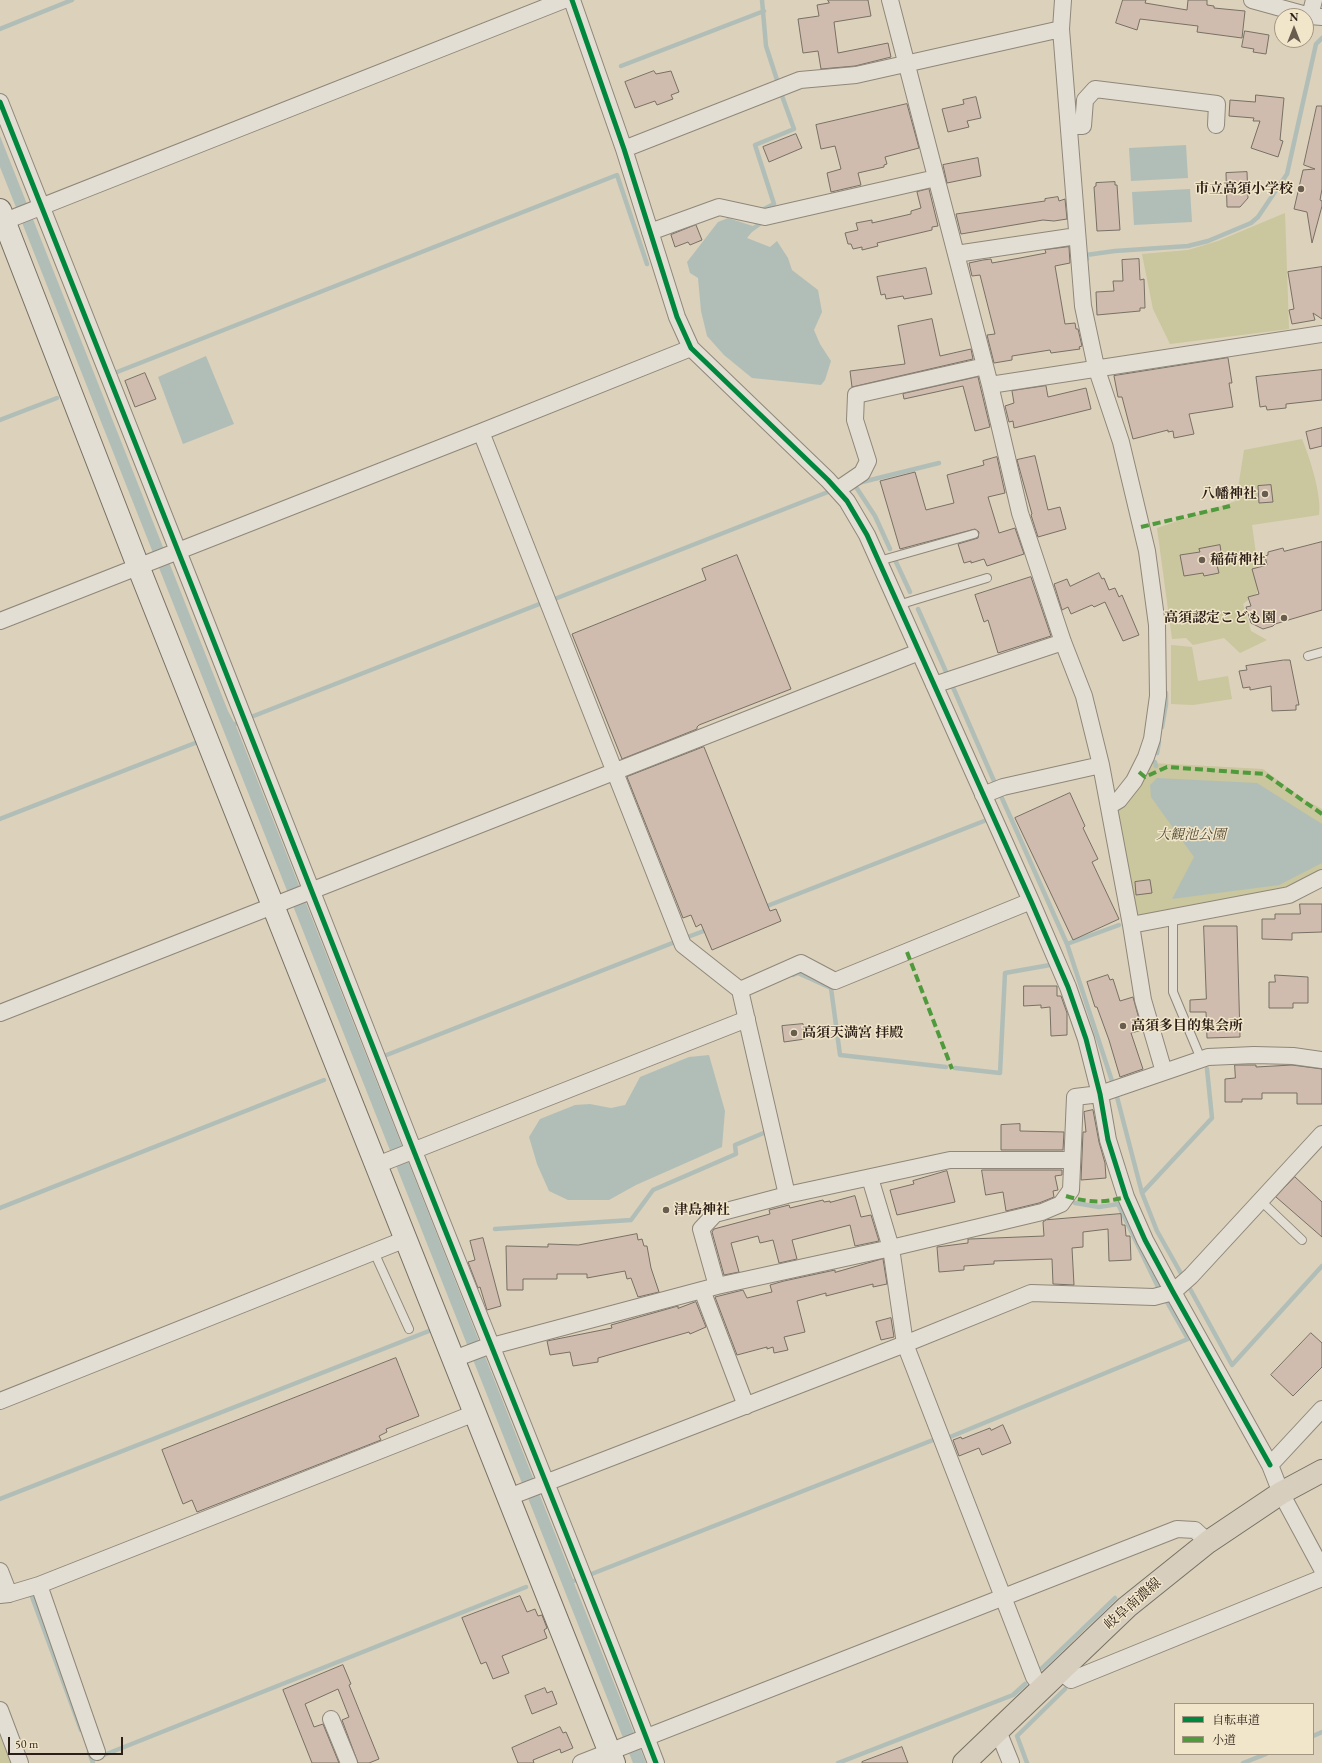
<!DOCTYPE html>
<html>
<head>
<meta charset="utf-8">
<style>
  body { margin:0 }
  #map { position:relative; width:1322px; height:1763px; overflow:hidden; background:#dcd1ba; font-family:"EB Garamond","Noto Serif JP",serif }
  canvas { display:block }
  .legend { position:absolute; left:1174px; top:1703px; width:140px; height:52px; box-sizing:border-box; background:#f1e5ca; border:1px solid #a29582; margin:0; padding:5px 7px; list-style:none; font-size:12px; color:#2b1e16 }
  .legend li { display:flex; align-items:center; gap:8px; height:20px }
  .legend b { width:20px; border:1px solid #a29582 }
  .north { position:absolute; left:1274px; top:8px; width:40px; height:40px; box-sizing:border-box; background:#f1e5ca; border:1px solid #a29582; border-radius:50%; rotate:0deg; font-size:11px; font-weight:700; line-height:16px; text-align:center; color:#2b1e16 }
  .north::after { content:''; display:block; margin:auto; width:14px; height:18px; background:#695d4f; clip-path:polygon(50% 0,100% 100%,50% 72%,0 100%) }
  .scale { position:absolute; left:8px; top:1737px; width:115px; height:18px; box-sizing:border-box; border:2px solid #2b1e16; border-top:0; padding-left:5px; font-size:12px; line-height:14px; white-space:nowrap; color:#2b1e16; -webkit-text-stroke:3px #f1e5ca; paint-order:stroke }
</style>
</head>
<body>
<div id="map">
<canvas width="1322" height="1763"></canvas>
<ul class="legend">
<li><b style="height:5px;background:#00873e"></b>自転車道</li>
<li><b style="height:5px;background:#4f9a3d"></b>小道</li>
</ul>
<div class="north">N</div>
<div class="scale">50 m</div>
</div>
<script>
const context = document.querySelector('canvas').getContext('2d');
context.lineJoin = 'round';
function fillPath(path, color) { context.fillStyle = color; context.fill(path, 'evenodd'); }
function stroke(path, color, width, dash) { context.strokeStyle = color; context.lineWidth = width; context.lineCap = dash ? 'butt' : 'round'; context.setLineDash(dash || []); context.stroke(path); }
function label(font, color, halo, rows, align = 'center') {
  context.font = font + ' "EB Garamond","Noto Serif JP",serif'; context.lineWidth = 3; context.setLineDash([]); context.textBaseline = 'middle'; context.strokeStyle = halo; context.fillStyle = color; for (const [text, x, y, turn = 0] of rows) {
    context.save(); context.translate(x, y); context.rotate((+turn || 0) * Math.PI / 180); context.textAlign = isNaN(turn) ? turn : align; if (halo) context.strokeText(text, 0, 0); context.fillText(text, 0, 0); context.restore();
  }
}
fillPath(new Path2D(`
  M1285,213l4,116 -119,15 -17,-35 -11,-55 46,-4 30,-9z
  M1302,439c8,19 20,57 17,76l-67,10 5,36v32l-14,11 8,27 16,9 -27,13 -16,-15 -31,7 -7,-7 -14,1 -15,-111 79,-27 8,-51z
  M1171,645l21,2 6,34 30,-5 4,23 -39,6 -22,-1z
  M1151,763l112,6 40,30 19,10v60l-39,19 -149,28 -18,-104z
  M0,1723l15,40h-15z`), '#cac69d');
fillPath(new Path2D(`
  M0,136l228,575 6,11 3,-1 2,3 -3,2 337,853 3,-1 2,4 -4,1 72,180h-13l-633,-1596z
  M1186,145l2,33 -57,3 -2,-33z
  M1190,189l2,33 -58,3 -2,-33z
  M728,218l28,9 -9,11 23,9 7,-6 11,17 4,12 26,20 4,22 -8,18 6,14 11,17 -6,19 -4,5 -69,-7 -28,-23 -17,-19 -6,-25 -3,-33 -8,-5 -3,-11 31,-40z
  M206,356l28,68 -51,20 -25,-67z
  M1157,778l100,5 65,41v39l-43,22 -107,14 22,-42 -43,-60 -1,-12z
  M709,1055l16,56 -3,36 -86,38 -27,15h-41l-19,-9 -12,-27 -8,-27 11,-18 35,-14 15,-1 21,4 14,-3 15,-28 49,-20z`), '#b1beb8');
stroke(new Path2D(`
  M762,0l4,46 12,37
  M0,29l72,-29
  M621,66l143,-55
  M764,209l10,-5 -19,-59 39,-16 -13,-36
  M751,230l10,-7
  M1087,259l-1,-4 29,-4 73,-5 20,-5 43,-18 7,-6 29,-43 29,-130 6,-6
  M112,374l505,-199 30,89
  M0,420l57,-22
  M890,549l-15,-33 -21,-32 85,-21
  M896,562l14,30
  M552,600l276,-108
  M918,609l29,65
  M952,685l42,96
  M251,717l291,-114
  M1162,727l4,-23v-11
  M1157,753l2,-11
  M1155,762l1,4
  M1001,796l66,148 45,137
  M0,819l195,-76
  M762,908l222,-87
  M685,938l24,-9
  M1067,944l52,-19
  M793,975l5,-2 33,15 9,67 106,12
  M384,1056l291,-114
  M955,1068l45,5 5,-100 45,-8
  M1117,1097l25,96 15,38 26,46
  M1142,1193l70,-75 -5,-49
  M1075,1203l24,4 19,-3 41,85
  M0,1208l324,-128
  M495,1229l136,-9 22,-30 83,-36 -1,-9 31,-13 -1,-4
  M1189,1287l43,78 90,-99
  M950,1437l238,-98 -21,-37
  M0,1499l429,-168
  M589,1575l344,-135
  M28,1595l3,-1 50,136
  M1042,1668l73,-70
  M1313,1736l9,-4
  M89,1752l4,11
  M104,1755l422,-168
  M838,1763l175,-68 12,-11
  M1027,1763l-10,-27 48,-47
  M1243,1763l23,-9`), '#b1beb8', 4.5);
const building = new Path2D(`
  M828,0h40l3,16 -37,6 4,31 50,-10 3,14 -36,9 -34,3 -3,-18 -15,2 -5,-34 21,-3 -2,-11 12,-2z
  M1123,0h23l-1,3 42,7 1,-10h19v5l7,1v2l31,3 -3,27 -45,-6 1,-6 -58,-7 -3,11 -21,-7z
  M1245,31l24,4 -3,19 -13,-2 1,-3 -12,-2z
  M654,71l2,3 15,-3 8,21 -8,3 2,4 -16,6 -2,-4 -20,7 -10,-26z
  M1256,95l28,3 -4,42 3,1 -5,16 -27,-9 9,-27h-7l1,-3 -25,-2 1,-16 25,2z
  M976,97l5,21 -14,3 2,6 -21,5 -6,-23 22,-5 -1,-4z
  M907,104l12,44 -34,9 2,7 -3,1v2l-26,6 3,12 -30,7 -4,-19 14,-4 -6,-23 -14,3 -5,-24z
  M1317,106h5v83l-2,11 2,1v5l-10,37 -5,-31 -13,-3 9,-39 12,-1 -11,-4z
  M796,134l6,14 -33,14 -6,-15z
  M978,158l3,18 -34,7 -4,-18z
  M1247,172l1,26 -8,9h-13l-1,-34z
  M1115,182v3h2l3,45 -23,1 -3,-44 2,-1v-3z
  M929,189l9,37 -6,1v3l-55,13 1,3 -16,4v-3l-9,2 -2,-5h-3l-3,-11 13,-3 -2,-7 16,-3v3l39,-9v-3l10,-3 -4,-16z
  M1058,197l1,4 6,-2 2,20 -13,2 -11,-1 -82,14 -5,-20 89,-13v-2z
  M696,225l6,15 -12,5 -2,-3 -13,5 -4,-12z
  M1069,247l1,16 -15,3 10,58 10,-1 1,6h2l4,17 -3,1 1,2 -29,4 -1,-3 -38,6v4l-18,3 -7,-28 8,-1 -15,-59 -8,1 -3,-13 14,-3 8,-1 1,4 28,-5 26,-5 -1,-3z
  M1139,259l1,21 4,-1 1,29h-5v3l-43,4 -1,-23 18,-1 -1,-10h10l-1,-21z
  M1322,267v52l-9,-6 2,7 -23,4 -3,-14 5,-1 -6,-37z
  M926,268l6,26 -28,5 -1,-3 -17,3 -1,-5 -4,1 -4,-18z
  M932,319l8,37 31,-7 2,10 -121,28 -2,-16 55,-7 -7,-38z
  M1228,358l4,25h-3l4,24 -44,7 5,20 -20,4 -1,-7 -5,1v-2l-35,9 -11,-42h-4l-4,-21z
  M1322,370v30l-36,4v4l-19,2 -1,-4 -6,1 -4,-30z
  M145,373l11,26 -21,8 -10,-26z
  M978,377l12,50 -15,4 -12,-45 -59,13 -1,-5z
  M1046,386l2,11 38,-9 5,21 -77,19 -1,-7 -4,1 -4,-16 9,-3 -2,-12z
  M1322,428v18l-12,3 -4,-17z
  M1035,456l13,54 12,-3 6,22 -28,8 -7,-22 1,-1 -15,-54z
  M997,457l8,36 -17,4 11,36 16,-5 9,26 -37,12 -3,-7 -13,4v-2l-7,2 -6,-19 20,-6 1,-6 -4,-3 -75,20 -20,-68 35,-9 11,38 28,-7 -7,-28 37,-10 -1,-4z
  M1271,485l2,17 -14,1 -1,-17z
  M1322,542v68l-47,14 -2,2 -10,3 -12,-6 -5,-16 5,-1 -3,-9 11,-3 -7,-25 15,-4 -2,-9 3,-1v-3l15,-4 1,3z
  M1220,545l3,19 -6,1 2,8 -15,3 -1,-3 -19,3 -4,-21 20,-3 -1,-3z
  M737,555l54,134 -92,36 -2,2v2l-75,30 -50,-125 134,-54 -4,-11z
  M1099,573l3,6 2,-1 5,12 6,-2 4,9 3,-2 17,40 -16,6 -18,-39 -11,5 -2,-2 -21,9 -3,-7 -6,3 -8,-26 13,-5 3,7z
  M1031,577l20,59 -53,17 -10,-33 -4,2 -9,-27z
  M1284,660h6l9,45h-3v5l-24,1 -1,-25 -21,4v-3l-7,1 -4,-17 8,-1 -1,-4z
  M704,747l66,164 6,-2 5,12 -69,29 -11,-26 -5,3 -5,-12 -8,3 -56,-141z
  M1070,793l15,33 -2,2 15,31 -6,3 27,57 -46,21 -58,-122z
  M1150,880l2,13 -16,2 -1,-13z
  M1300,904h22v28l-30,1v7l-30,-1v-20h13v-5h25z
  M1204,926h33l3,111 -33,1 -1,-26h-16v-12l16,-1z
  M1108,975l2,5 3,-1 7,22 13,-4 9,33 -11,3 12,36 -23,8 -11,-37 -12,-33h-2l-8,-25z
  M1275,975l33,2v26h-15v5h-24v-26h6z
  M1024,986h33v10h4l6,17v22l-16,1 -1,-29 -9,1v-3l-17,1z
  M803,1024l2,15 -21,3 -2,-16z
  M1235,1065h21v2l36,-2 30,4v35h-25v-11h-35v6h-20v3h-17v-23l10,-1z
  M1093,1110l6,32 6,21 1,15 -25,2 2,-48h3l-2,-20z
  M1020,1124v7l44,1 -1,18h-62v-25z
  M982,1170h80v5l-7,1 3,14 -5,1 1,6 -15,6 -33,8 -3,-19 -17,3z
  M947,1171l8,31 -58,13 -7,-25 24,-6 -1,-3z
  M1295,1177l27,25v35l-46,-40z
  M855,1196l6,21 10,-2 8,26 -24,5 -5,-21 -58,15 5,19 -18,4 -6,-23 -13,3 -2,-7 -27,7 8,29 -15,3 -12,-43 2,-3 56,-15 -1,-4 20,-5 1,3 33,-8 1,2 6,-1v1z
  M1121,1214l1,11h3l1,11h4l1,24 -22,1 -1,-32 -25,3v15l-11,1 2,37 -21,-1 -1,-25 -58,2v3l-30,2v4l-25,2 -2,-25 31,-4v-4h2l74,-3 -1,-14 3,-2z
  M637,1234l1,6 4,-1 2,7h3l4,22 8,24 -21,5 -7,-19 -4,1 -2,-8 -38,7v-4h-30v5h-34v11h-16l-1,-44 42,1v-3l30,1z
  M483,1238l18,68 -14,4 -7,-23 -2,1 -10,-26 7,-2 -5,-19z
  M883,1259l4,25 -14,3v-3l-47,12v-3l-29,8 8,31 -21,5 4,13 -14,3 -1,-6 -6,2v-2l-30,8 -22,-58 28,-7 4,8 25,-6 -2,-7 14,-4 51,-11v2z
  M696,1302l10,25 -16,7 -1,-2 -91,26v4l-25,4 -3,-14 -20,3 -3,-14 65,-13 -1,-3 67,-19v2z
  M891,1318l3,19 -13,3 -5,-18z
  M1311,1333l11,10v24l-29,29 -22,-21z
  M396,1358l23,58 -33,13 1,3 -8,4 2,4 -184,72 -5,-12 -9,4 -21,-54z
  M1003,1425l8,18 -29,12 -3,-7 -20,8 -6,-16 8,-3 1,2 28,-11 1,2z
  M520,1596l7,16 8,-3 3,7 4,-1 5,13 -3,2 3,8 -45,18 7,17 -16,6 -7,-17 -5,2 -19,-46z
  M343,1665l8,19 -2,1 30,74 -10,4h-11l-16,-43 7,-3 -11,-28 -33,15 9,23 9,-3 16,39h-27l-29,-73z
  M545,1688l2,5 5,-2 5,13 -25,10 -7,-18z
  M560,1727l3,6 3,-1 7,16 -12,5 -1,-4 -27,11 1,3h-16l-6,-15z
  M902,1747l6,16h-46v-1z`);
fillPath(building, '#cfbcae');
stroke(building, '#777064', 1);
const lane = new Path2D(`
  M879,561l95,-27
  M898,605l89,-27
  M1308,656l14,-4
  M1173,917v75l28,67
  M1261,1201l41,39
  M374,1252l35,77`);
const street = new Path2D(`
  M572,0l52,149 53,168 14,31 137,132 19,21 20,34 164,366 37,86 18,52 14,55 8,46 18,57 19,43 28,52 97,173
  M890,0l100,385 30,128 43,129 21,54 17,69 30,160 12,75 21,72
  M1063,0l-2,29 22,277 13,61 25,75 26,109 10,74 1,71 -6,43 -6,18 -12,24 -15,19 -10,6
  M1252,0l58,16 12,1
  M1310,16l4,-16
  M0,102c141,350 276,701 415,1052 80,203 163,405 241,609
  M1069,126h14l2,-26 10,-11 122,15 -1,21
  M624,149l176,-69 56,-5 205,-46
  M0,223l564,-223
  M650,232l69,-25 46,10 171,-39
  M956,254l121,-18
  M990,385l332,-51
  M481,432l202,513 57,45 47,205
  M837,490l25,-17 6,-12 -13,-41 1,-25 129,-29
  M0,621l481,-189 210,-84
  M934,685l129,-43
  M983,795l20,-8 98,-22
  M1131,925l158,-30 33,-17
  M740,990l61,-27 34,18 196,-80
  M0,1013l919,-361
  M377,1165l370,-146
  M870,1178l21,70 14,96 129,333 8,11
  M717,1286l-16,-57 14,-15 72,-19 163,-35h122
  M702,1290l44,116
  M492,1346l225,-60 174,-38 151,-36 19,-8 10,-14 4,-93 25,-3 108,-37 46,-2 39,1 29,4
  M454,1359l37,-14
  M0,1401l406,-162
  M1322,1409l-52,56 11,28 41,76
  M509,1497l396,-153 126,-51 123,4 19,-5 18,-16 131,-142
  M0,1571l9,23
  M39,1585l58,167
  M0,1595l9,-1 30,-9 436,-172
  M1060,1671l11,9 251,-102
  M0,1710l20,53
  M331,1719l18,44
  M998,1731l13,32
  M581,1763l596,-234 18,1 13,12`);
const secondary = new Path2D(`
  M0,210l138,356 476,1197`);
const primary = new Path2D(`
  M964,1763l163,-156 81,-65 73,-49 41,-22`);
stroke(lane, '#8f877a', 10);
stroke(street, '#8f877a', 18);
stroke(secondary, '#777064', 24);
stroke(primary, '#777064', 24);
stroke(lane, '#e3ded3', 8);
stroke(street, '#e3ded3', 16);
stroke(secondary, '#e3ded3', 22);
stroke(primary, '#d7cebd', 22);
stroke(new Path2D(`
  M1141,527l89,-21
  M1139,772l6,5 22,-10 98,7 57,40
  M907,952l45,117
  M1066,1196c23,7 37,7 60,1`), '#4f9a3d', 4, [8, 4]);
stroke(new Path2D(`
  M572,0l52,149 53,168 14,31 137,132 19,21 20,34 164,366 37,86 18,52 14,55 8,46 18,57 19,43 28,52 97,173
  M0,102c141,350 276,701 415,1052 80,203 163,405 241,609`), '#00873e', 5);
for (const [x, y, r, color] of [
  [1301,189,4,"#695d4f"],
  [1265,494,4,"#695d4f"],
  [1202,560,4,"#695d4f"],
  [1284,618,4,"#695d4f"],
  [1123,1026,4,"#695d4f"],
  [794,1033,4,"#695d4f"],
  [666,1210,4,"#695d4f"]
]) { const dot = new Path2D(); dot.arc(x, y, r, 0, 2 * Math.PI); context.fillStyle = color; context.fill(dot); stroke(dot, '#f1e5ca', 1.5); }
label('bold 14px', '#2b1e16', '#f1e5ca', [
  ["市立高須小学校",1293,189,"right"],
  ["八幡神社",1257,494,"right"],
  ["稲荷神社",1210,560],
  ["高須認定こども園",1276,618,"right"],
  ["高須多目的集会所",1131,1026],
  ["高須天満宮 拝殿",802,1033],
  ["津島神社",674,1210]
], 'left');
label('italic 14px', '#564e38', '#f1e5ca', [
  ["大観池公園",1191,835]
]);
label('14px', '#2b1e16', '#f1e5ca', [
  ["岐阜南濃線",1133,1604,-41]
]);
</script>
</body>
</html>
